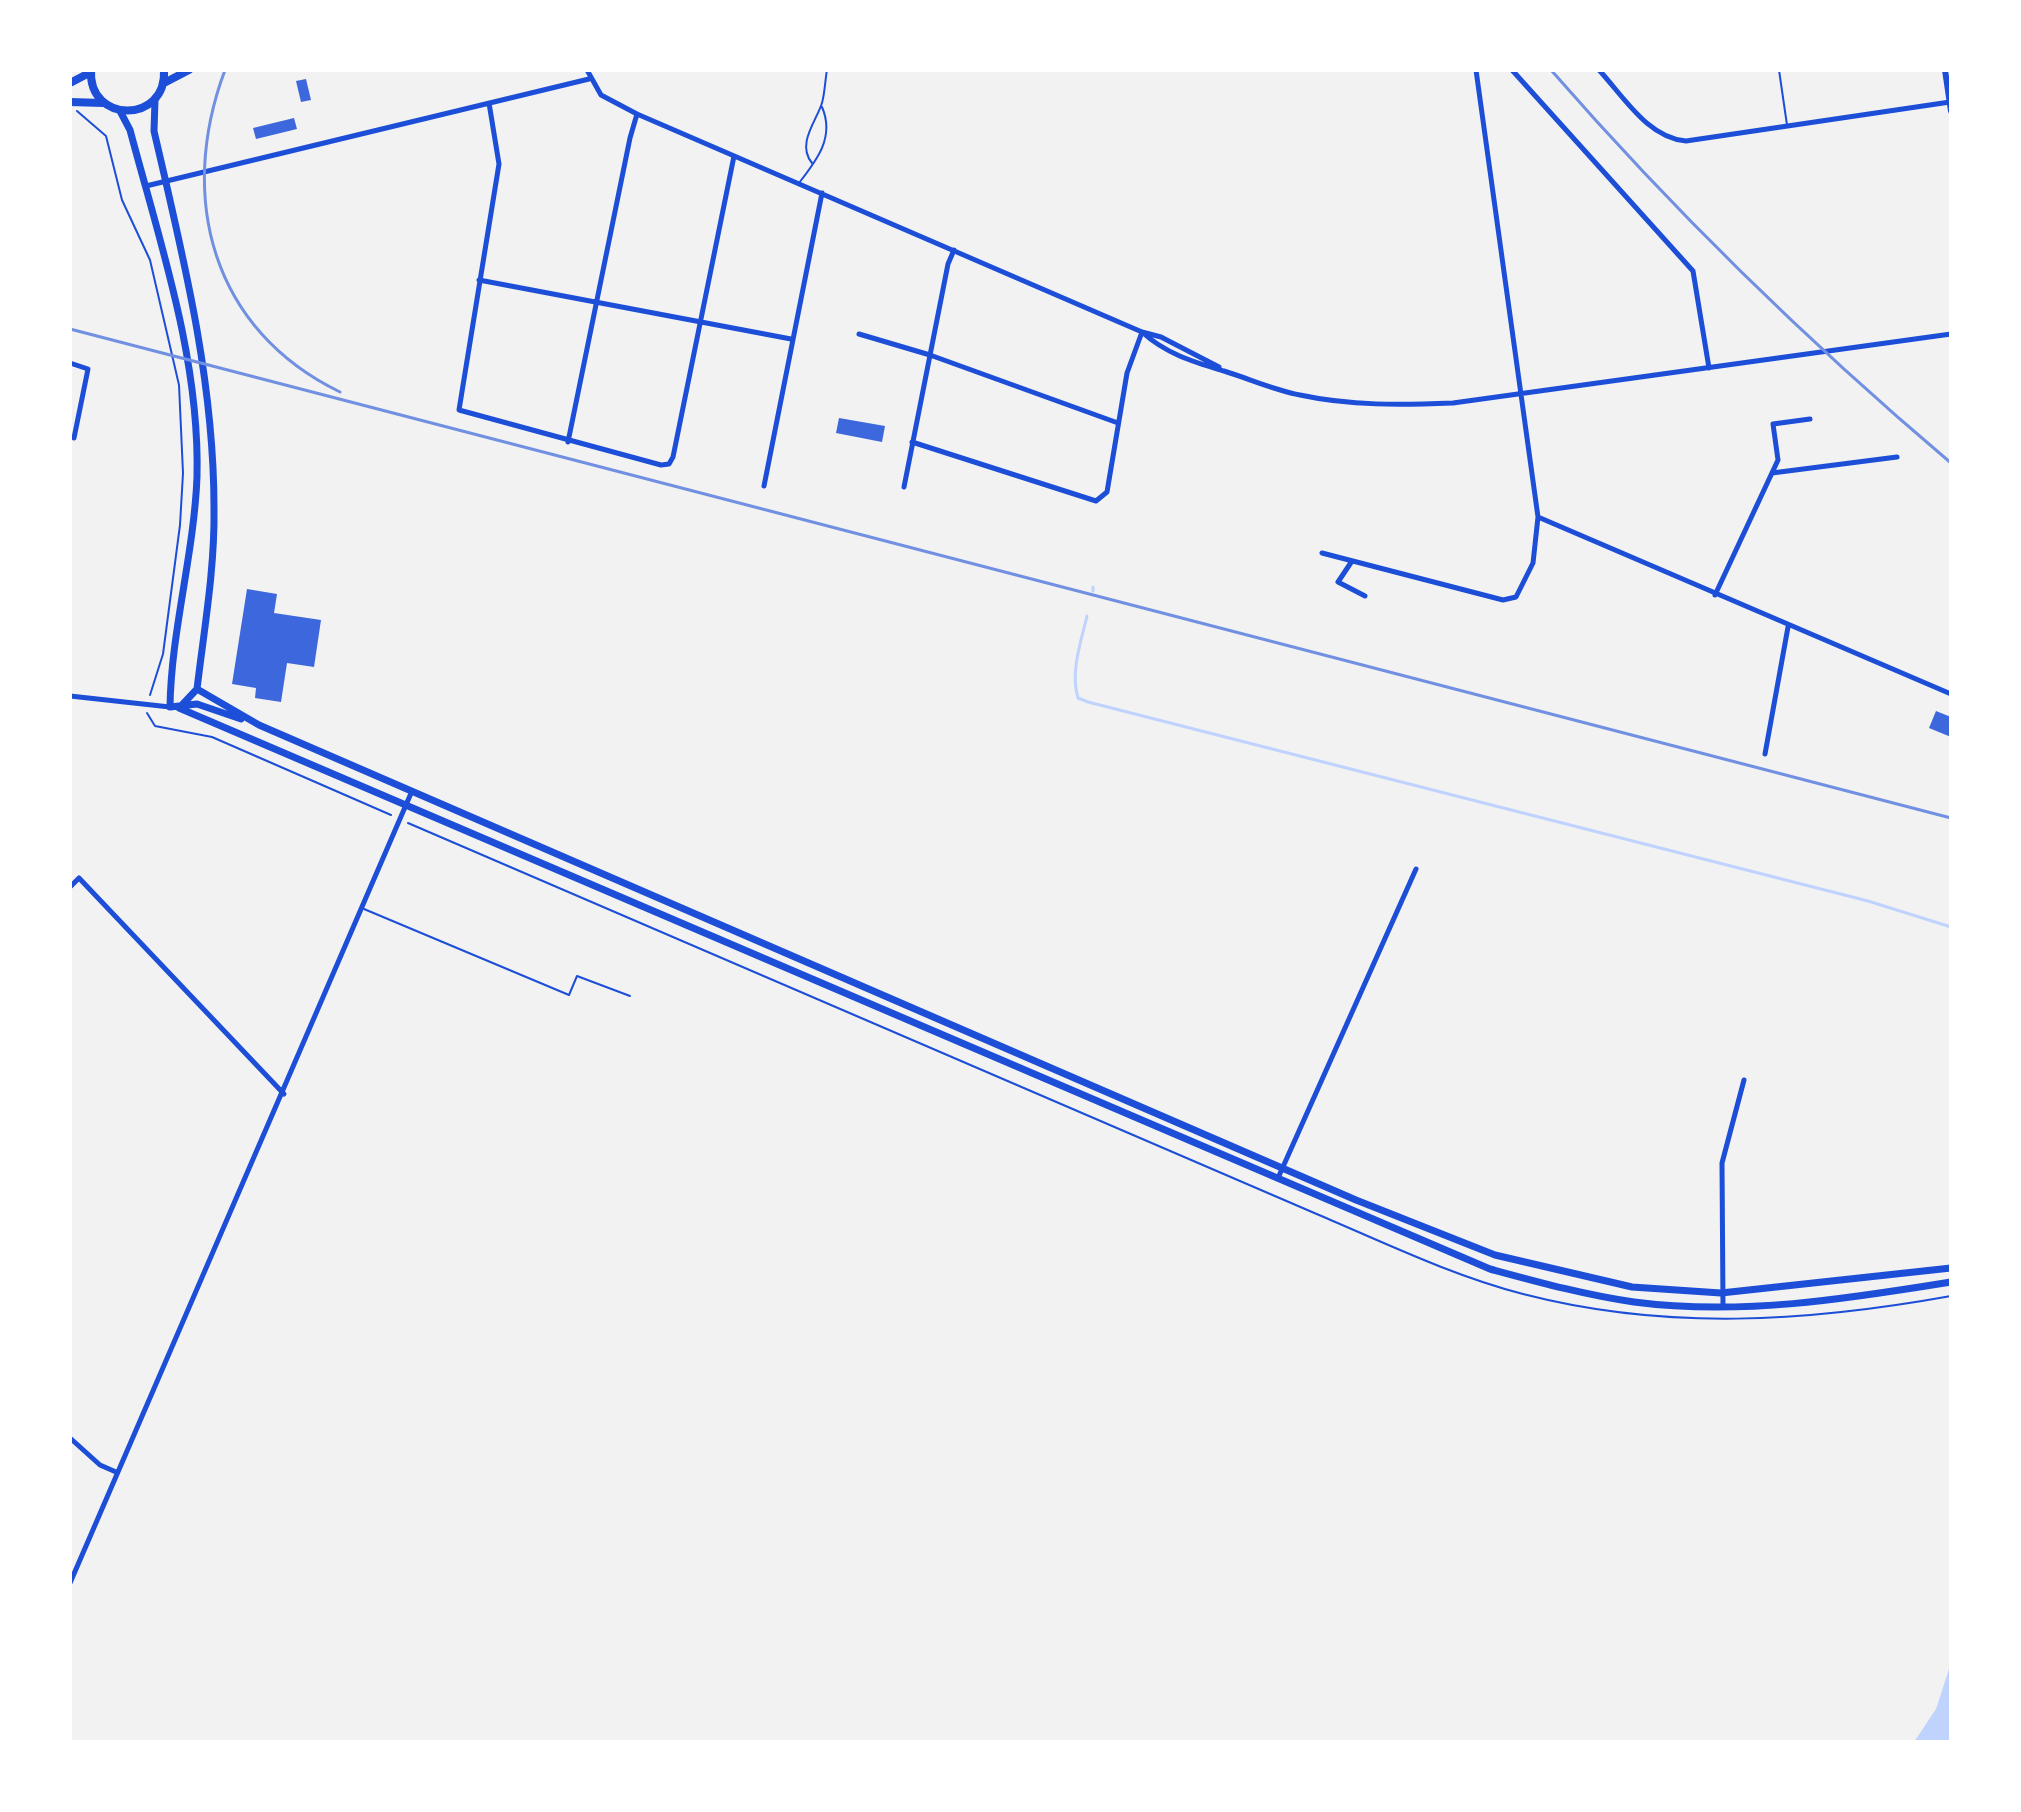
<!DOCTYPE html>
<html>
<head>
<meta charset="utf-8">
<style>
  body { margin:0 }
  #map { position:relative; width:2021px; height:1812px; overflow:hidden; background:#f2f2f2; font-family:"DejaVu Sans",sans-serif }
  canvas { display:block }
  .frame { position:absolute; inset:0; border:72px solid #fff; pointer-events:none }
</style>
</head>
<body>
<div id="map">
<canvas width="2021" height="1812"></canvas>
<div class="frame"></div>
</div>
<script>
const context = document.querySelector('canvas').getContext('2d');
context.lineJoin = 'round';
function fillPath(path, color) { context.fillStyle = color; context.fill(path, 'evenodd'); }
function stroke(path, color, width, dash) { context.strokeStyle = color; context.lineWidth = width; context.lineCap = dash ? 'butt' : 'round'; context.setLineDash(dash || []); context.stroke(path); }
fillPath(new Path2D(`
  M1951,1663v79h-37l22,-33z`), '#bfd3fe');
stroke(new Path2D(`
  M1093,587v4
  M1087,616c-6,26 -17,56 -9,82l10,4 780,199 83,26`), '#bfd3fe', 3);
fillPath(new Path2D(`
  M306,79l5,21 -10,2 -5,-21z
  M294,118l3,11 -41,10 -3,-11z
  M839,418l46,8 -3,16 -46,-9z
  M247,589l30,5 -3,19 47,7 -7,47 -27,-4 -6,39 -26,-4 1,-10 -24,-4z
  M1936,711l15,6v20l-22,-9z`), '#3d67dc');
stroke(new Path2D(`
  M77,111l29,25 16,64 28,60 29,125 4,88 -3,52 -17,129 -13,41
  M147,713l8,13 57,11 179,78
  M408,823l911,392c66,28 134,61 204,79 143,37 284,28 428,2`), '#1d4ed8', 2);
stroke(new Path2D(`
  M1779,70l8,55
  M812,163c-16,-19 5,-43 10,-60 3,-11 3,-22 5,-33
  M799,183c18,-23 36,-46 23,-76
  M364,909l205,86 8,-19 53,20`), '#1d4ed8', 2);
stroke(new Path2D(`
  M587,70l14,25 36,19 505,218 19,5 58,30
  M1476,70l62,447 413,177
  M1512,70l181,201 16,97
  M1599,70c25,27 49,68 87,71l264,-39
  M489,103l10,61 -40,246 202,55 8,-1 4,-7 61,-301
  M146,186l443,-107
  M479,280l312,59
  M1142,332c24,22 52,30 82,39 26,8 50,19 76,24 51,11 101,10 153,8l498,-69
  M859,334l71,21 188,68
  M70,363l18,6 -14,69
  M568,442l62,-304 7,-24
  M912,442l184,59 11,-9 20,-119 15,-41
  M1772,473l125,-16
  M764,486l58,-293
  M904,487l44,-223 6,-14
  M1322,553l181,47 13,-3 17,-34 5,-46
  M1352,561l-14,21 27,14
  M1715,595l63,-135 -5,-36 37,-5
  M70,696l100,11
  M1765,754l23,-127
  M70,887l9,-9 205,216
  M1278,1178l138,-309
  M1723,1307l-1,-144 22,-83
  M70,1438l30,27 16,7
  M70,1583l342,-792`), '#1d4ed8', 5);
stroke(new Path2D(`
  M1945,70l6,41`), '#1d4ed8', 6);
stroke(new Path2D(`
  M155,100l-1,31c29,125 60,248 60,377 1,60 -10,122 -17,181l-16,17
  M120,111l10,19c30,113 70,229 67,347 -3,77 -26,155 -27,230l27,-3 44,15
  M197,689l62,36 1097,475 139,55 137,32 89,6 230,-25
  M179,708l1311,561c48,13 95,26 144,33 106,14 212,-3 317,-20`), '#1d4ed8', 7);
stroke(new Path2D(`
  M91,70c-3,54 76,54 73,0
  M70,83l21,-11
  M164,83l25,-13
  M70,102l33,1`), '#1d4ed8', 8);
stroke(new Path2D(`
  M225,70c-48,128 -13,260 115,322
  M1551,70c123,141 257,272 400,393
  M70,329l1881,489`), '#7290e2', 3);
</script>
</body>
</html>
